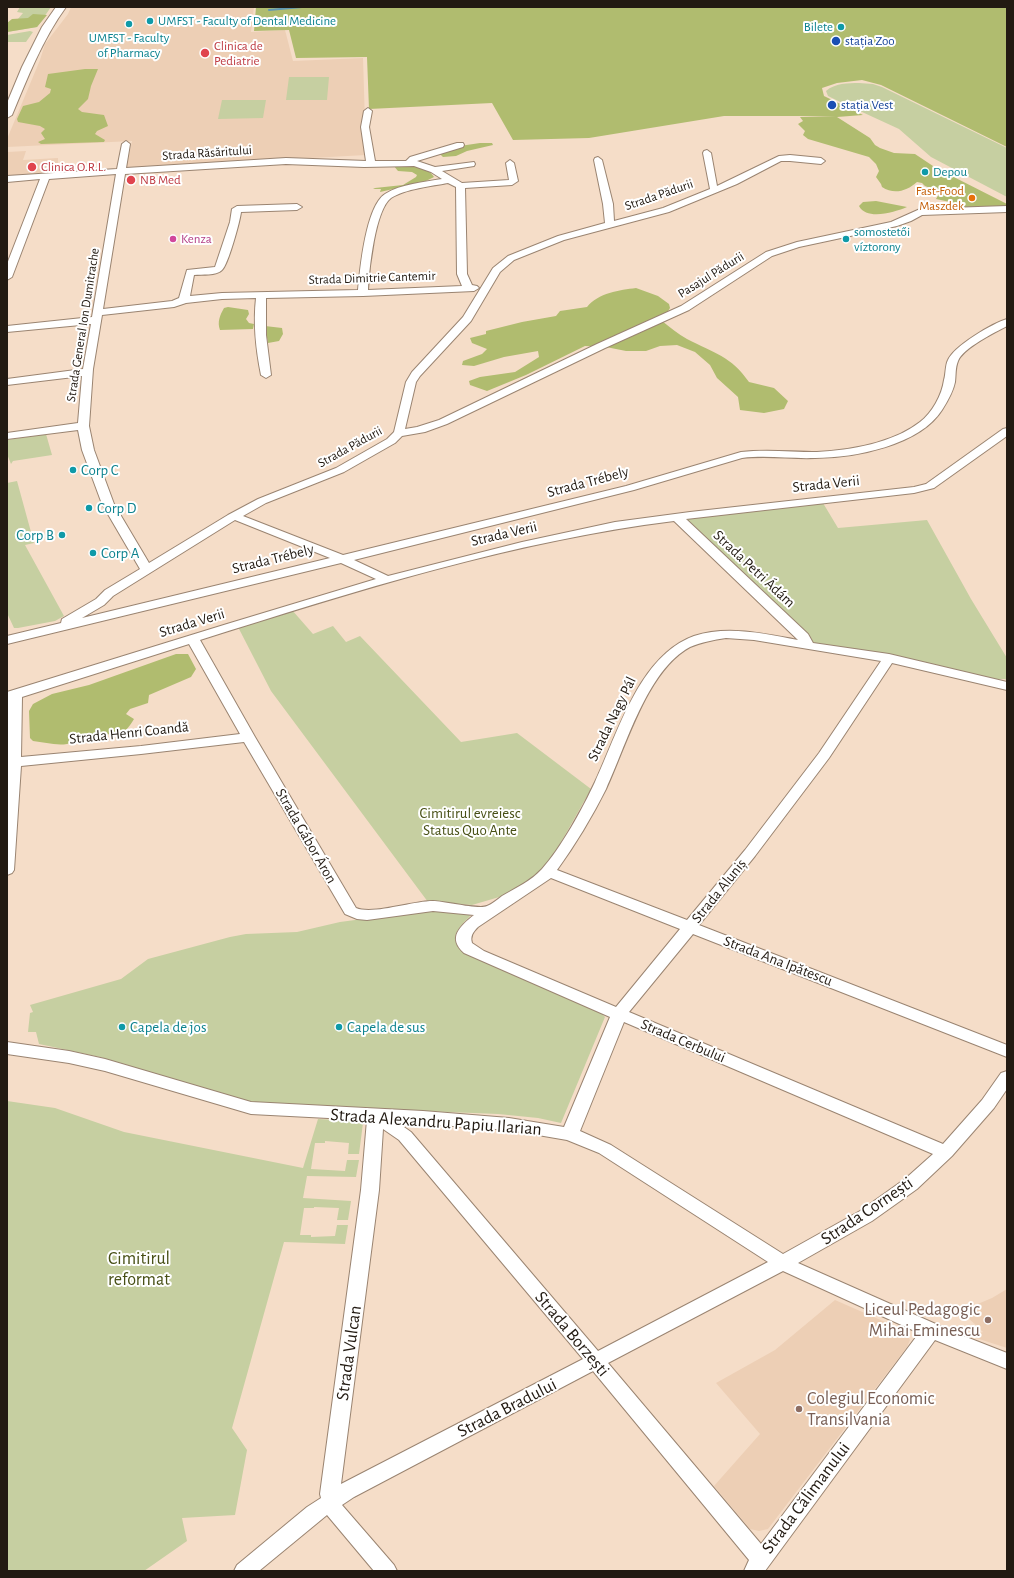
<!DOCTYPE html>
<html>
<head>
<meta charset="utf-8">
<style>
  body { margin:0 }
  #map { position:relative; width:1014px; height:1578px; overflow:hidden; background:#f5ddc8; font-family:"Alegreya Sans",sans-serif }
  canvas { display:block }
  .frame { position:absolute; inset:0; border:8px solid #221a12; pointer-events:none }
</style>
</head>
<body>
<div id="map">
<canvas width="1014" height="1578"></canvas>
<div class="frame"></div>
</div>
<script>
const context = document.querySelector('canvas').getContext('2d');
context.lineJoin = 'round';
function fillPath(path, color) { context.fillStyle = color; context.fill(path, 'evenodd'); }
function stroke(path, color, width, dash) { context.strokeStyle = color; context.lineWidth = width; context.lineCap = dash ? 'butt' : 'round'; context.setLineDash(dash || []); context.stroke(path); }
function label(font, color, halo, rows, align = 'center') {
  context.font = font + ' "Alegreya Sans",sans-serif'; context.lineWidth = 4; context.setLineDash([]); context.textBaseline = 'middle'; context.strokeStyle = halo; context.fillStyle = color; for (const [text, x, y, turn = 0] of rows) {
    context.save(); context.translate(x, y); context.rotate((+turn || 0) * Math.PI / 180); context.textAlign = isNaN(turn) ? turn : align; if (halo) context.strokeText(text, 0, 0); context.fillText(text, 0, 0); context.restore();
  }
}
fillPath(new Path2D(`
  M71,7h183l-3,25 34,-2 8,31 70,-3 3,97 -240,13 6,-27 -125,6v-8l33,-79 5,-16 23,-30z
  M26,151l-3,9 35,-2v15l-51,4v-25z
  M1007,1289v59l-31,-10 -3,-3 10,-3 -22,-21 31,-13z
  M835,1300l66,29 6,5 3,6 -3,7 -139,182 -9,2 -9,-2 -36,-43 46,-52 -44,-51 59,-33z`), '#edcfb5');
fillPath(new Path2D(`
  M20,7h31l-14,20 -30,5 16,-19 -6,-1z
  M30,31l3,1 -7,10h-19v-7z
  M289,77h40l-2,23h-41z
  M859,83l14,1 9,3 125,61v49l-76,-40 -32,-28 -63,-29 -8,-4 -2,-5c9,-8 22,-8 33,-8z
  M222,100h44l-3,18 -45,1z
  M46,434l6,21 -39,6 -2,3 -4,-10v-14z
  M17,481l17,62 -9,2 39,71 -9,5 -37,7h-4l-7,-15v-130z
  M823,503l15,25 89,-8 44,79 36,59v22l-2,-1h-15l-178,-35 -127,-123 4,-4z
  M292,610l21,24 20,-8 13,16 14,-6 101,106 56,-9 74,56 -36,64 -10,16 -12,11 -27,15 -34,10 -44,-3 -157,-211 -33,-64z
  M423,911l41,2 7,2c-15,16 -24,22 -4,39l134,59 4,4 -44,106 -23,-5 -40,-4 -228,-9 -17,-2 -153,-46 -61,-13 -3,-12h-8l2,-19 3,-1 -3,-7 91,-26 27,-20 82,-22 16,-3 51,-2 43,-10z
  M7,1101l48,7 69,24 179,36 15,-49 42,2 3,2 -4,31h-11l1,-11 -24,-2v2h-10l-4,26 34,2 2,-11h12l-3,17 -49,-1 -4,22 48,3 -3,19h-11l2,-12 -25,-1v1h-10l-4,27h11v2l24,-1 2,-11h11l-3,19 -61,-2 -52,186 15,22 -12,65 -53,3 5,23 -43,30h-137z`), '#c6cfa1');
fillPath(new Path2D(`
  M256,7h751v140l-126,-62 -19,-5 -25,3 -15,5 2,8 39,19 -26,2 33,21 5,7 5,3 14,5 21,1 21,14 71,36v4l-58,1 1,-7 -14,-3 4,-7 -15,-6 -3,-3 -5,-1c-10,9 -23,13 -35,5l-1,-3 -5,-7 3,-6 -3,-7 -7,-7 -61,-18 -5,-4 2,-4 -7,-7 5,-3 -3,-4 36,-1h-112l-135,22 -76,2 -21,-37 -123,6 -2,-52 -71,1 -7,-28 -35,1z
  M33,14l14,1 -10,12 -30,5v-9l5,-4 16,-1z
  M85,69h13l-7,17 -3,13 -10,10 4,3 22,3 4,11 -11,5 -2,3 10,6 -1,2 -63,2 -3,-2 7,-3 -4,-6 4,-4 -5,-3 -22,-4 -1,-3 6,-13 16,-4 11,-9 1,-4 -6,-2 3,-13z
  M480,143h12l1,2 -26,6 -11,5 -13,1 -5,-5 22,-6z
  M393,165c13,0 33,-1 41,12l-10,5 -44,10 1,-3h-8l2,-1 28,-3 13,-8 1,-2 -5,-3 -14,-1z
  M876,201l31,6c-12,5 -40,14 -48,-1l4,-4z
  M636,288l22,8 11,8 1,4 -8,13c8,6 16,13 25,18 27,14 44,17 62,43l25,6 14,13 -4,8 -20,4 -24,-3 -2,-13 -21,-19 -7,-13 -15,-13 -18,-7 -17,1 -14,5h-20l-20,-4 -21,-1 -59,29 -39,16 -17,-6 -1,-4 11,-4 35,-5 24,-15 -1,-6 -34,6 -30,9 -12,-1 1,-4 19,-7 5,-5 -15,-6 -2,-5 16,-4v-3l36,-9 34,-6 4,-5 27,-4c11,-14 33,-17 49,-19z
  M228,307l20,3 1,4 -3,5 3,4 5,1 -1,5 -33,1c-3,-8 0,-15 4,-22z
  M265,326l17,2 1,6 -4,7 -11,2z
  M176,654h12l8,15 -5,8 -42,18 -1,8 -18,6 -4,5 8,5c-12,21 -18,13 -37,16 -10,2 -19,7 -30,9 -11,2 -23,-2 -34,-3l-3,-3 -1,-27 4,-7 19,-10 37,-9z`), '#b0bc6f');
stroke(new Path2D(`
  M269,10l33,-3`), '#5f97b3', 2);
const minor = new Path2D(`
  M368,108l4,3 -3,16 6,34h31l4,-4 47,-14h6l1,2 -1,2 -46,14 18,6 39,-5 1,2 -1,2 -32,5 20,12 47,-3 -3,-17 4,-3 4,3 4,18 -6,4 -47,3 2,86 5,11 5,1 2,2 -5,3 -111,5 -97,2v37l5,40 -5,3 -5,-3c-5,-25 -8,-51 -5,-77l-34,1 -36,4 -12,4 -72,8 -9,54 -4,57 5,24 20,54 35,59 79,-48 30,-16 78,-31 51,-29 7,-7 12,-50 6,-10 51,-55 30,-49 15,-12 50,-20 47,-13 -2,-19 -9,-44 1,-2 3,-1 4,3 11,44 1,17 49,-13 47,-19 -7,-36 1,-2 3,-1 4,3 6,33 62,-30 11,-1 31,3 4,3 -4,3 -31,-3h-9l-44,23 -68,28 -105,28 -50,20 -14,12 -29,49 -51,55 -4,6 -11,47 12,-2 22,-7 158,-76 84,-38 85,-54 31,-10 94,-20 29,-13 87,-3v6l-85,3 -11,6 -14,5 -98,21 -27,9 -83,54 -84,38 -158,76 -22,8 -23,4 -7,7 -51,29 -78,31 -23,13 100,39 283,-69 115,-34c25,-3 50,0 76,0 34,-2 76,-9 103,-30 12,-9 22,-27 24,-42 2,-6 1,-14 4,-20 6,-14 45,-37 59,-41v7c-13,7 -44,22 -49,35 -3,7 -2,14 -3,21 -2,10 -8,20 -13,28 -22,35 -87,48 -127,48 -24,1 -48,-3 -73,0l-108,32 -280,70 34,16 134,-34 93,-20 75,-10 224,-25 12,-3 77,-55 4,-1v8l-73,52 -20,5 -228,26 122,115 5,9 76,11 118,28v8l-115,-27 -63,95 -74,98 -56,69 308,120v12l-314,-123 -64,78 314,132 39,-44 19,-27 6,-2v18l-13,19 -42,48 -35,33 -45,32 -74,42 158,70 51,20v16l-72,-29 -170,231h-21l5,-11 -156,-189 -239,126 -12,8 52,60 3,6h-23l-47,-56 -68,56h-25l3,-6 70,-58 14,-9 -1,-4 41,-304 6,-70 -116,-6 -146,-43 -36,-8 -62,-9v-12l62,9 36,8 146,43 172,9 86,7 55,9 46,-110 -146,-64c-17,-15 -4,-27 10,-38l-41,-4 -66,9 -10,-1 -12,-5 -101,-172 -103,12 -120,12 -7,104 -2,3 -5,2 1,-175h-1v-8l220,-68 149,-45 -35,-16 -334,81v-8l54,-13 1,-4 34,-20 9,-9 35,-21 -38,-65 -20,-54 -4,-20 -71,9v-6l71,-10 4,-47 -75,9v-6l76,-10 8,-45 -84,8v-6l85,-9 24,-143 -67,5 -37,98 -5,3v-16l33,-85 -33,3v-6l110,-7 5,-25 4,-3 4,3 -4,24 160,-10 80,3 -5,-34 3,-16zM286,164l78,3 50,-1 17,6 11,7c-18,3 -41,5 -57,15 -19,12 -25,74 -27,96l-136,3 -32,3 4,-21c8,-1 22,1 28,-5 6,-5 18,-49 19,-58l56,-2 5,-3 -5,-3 -60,2 -5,3 -2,13 -15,45 -28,3 -8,28 -7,3 -69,8 22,-135zM448,183l8,4 1,87 5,12 -94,4c1,-20 7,-80 23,-92 14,-9 41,-12 57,-15zM235,520l95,38 -248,60 22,-13 9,-9zM674,521l124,119c-33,-6 -70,-15 -104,-4 -55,20 -76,97 -99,146 -12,26 -34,66 -53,87 -11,12 -26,19 -40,27 -5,4 -10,8 -15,10 -8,4 -43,-5 -54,-5 -21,0 -60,14 -77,7l-101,-171 -55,-97c155,-49 313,-99 474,-119zM726,638l28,2 127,21 -62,92 -74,97 -58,70 -130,-50c18,-25 35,-53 49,-81 20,-43 41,-119 84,-142 12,-5 23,-7 36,-9zM189,644l51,90 -99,12 -120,11 1,-60zM551,878l129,51 -64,78 -132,-56 -12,-8c-2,-7 1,-11 6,-16zM624,1022l309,132 -28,25 -45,32 -77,43 -172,-109 -31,-14zM397,1122l112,8 58,10 32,13 169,109 -170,89 -187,-219zM383,1129l16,11 184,219 -242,125 38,-294zM783,1271l136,62 -158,211 -153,-181z`);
const major = new Path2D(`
  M56,7h10c-24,33 -38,70 -54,108l-5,3v-15l15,-36 20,-40z`);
stroke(minor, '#9a8471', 2);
stroke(major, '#9a8471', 2);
fillPath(minor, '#fff');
fillPath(major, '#fff');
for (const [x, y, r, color] of [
  [150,21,4,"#0f9aa8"],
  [129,24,4,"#0f9aa8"],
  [841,27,4,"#0f9aa8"],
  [836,41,5,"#1a4fb4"],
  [205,53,5,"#e0444e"],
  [832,105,5,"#1a4fb4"],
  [32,167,5,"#e0444e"],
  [925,172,4,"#0f9aa8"],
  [131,180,5,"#e0444e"],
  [972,198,4,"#e8710a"],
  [173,239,4,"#d1479c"],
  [846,239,4,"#0f9aa8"],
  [73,470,4,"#0f9aa8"],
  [89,508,4,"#0f9aa8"],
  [62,535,4,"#0f9aa8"],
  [93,553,4,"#0f9aa8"],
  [122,1027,4,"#0f9aa8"],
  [339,1027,4,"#0f9aa8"],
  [988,1320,4,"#8d6e63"],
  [799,1409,4,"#8d6e63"]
]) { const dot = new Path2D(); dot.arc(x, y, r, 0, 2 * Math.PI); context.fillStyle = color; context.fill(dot); stroke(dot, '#fff', 1.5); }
label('13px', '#0d838f', '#fff', [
  ["UMFST - Faculty of Dental Medicine",158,21],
  ["Bilete",833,27,"right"],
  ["UMFST - Faculty",129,38,"center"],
  ["of Pharmacy",129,53,"center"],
  ["Depou",933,172],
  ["somostetői",854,232],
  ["víztorony",854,247]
], 'left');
label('13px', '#164399', '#fff', [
  ["stația Zoo",845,41],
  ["stația Vest",841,105]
], 'left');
label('13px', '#be3a42', '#fff', [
  ["Clinica de",214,46],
  ["Pediatrie",214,61],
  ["Clinica O.R.L.",41,167],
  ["NB Med",140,180]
], 'left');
label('13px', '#221a12', '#fff', [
  ["Strada Răsăritului",207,153,-4],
  ["Strada Pădurii",659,195,-19],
  ["Pasajul Pădurii",711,275,-32],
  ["Strada Dimitrie Cantemir",372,278,-2],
  ["Strada General Ion Dumitrache",83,325,-81],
  ["Strada Pădurii",350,447,-29]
]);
label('13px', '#c56008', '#fff', [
  ["Fast-Food",964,191],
  ["Maszdek",964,206]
], 'right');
label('13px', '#b23c85', '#fff', [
  ["Kenza",181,239]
], 'left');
label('15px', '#0d838f', '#fff', [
  ["Corp C",81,470],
  ["Corp D",97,508],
  ["Corp B",54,535,"right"],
  ["Corp A",101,553],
  ["Capela de jos",130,1027],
  ["Capela de sus",347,1027]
], 'left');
label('15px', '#221a12', '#fff', [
  ["Strada Trébely",588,482,-15],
  ["Strada Verii",826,484,-6],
  ["Strada Verii",504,534,-13],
  ["Strada Trébely",273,559,-14],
  ["Strada Petri Ádám",754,569,43],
  ["Strada Verii",192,623,-17],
  ["Strada Nagy Pál",612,719,-64],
  ["Strada Henri Coandă",129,733,-6],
  ["Strada Gábor Áron",306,836,60],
  ["Strada Aluniș",719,891,-51],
  ["Strada Ana Ipătescu",778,961,21],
  ["Strada Cerbului",683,1041,23]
]);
label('15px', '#474f15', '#fff', [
  ["Cimitirul evreiesc",470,813],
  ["Status Quo Ante",470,830]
]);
label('18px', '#221a12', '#fff', [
  ["Strada Alexandru Papiu Ilarian",436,1122,4],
  ["Strada Cornești",867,1211,-34],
  ["Strada Borzești",572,1334,50],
  ["Strada Vulcan",349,1353,-82],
  ["Strada Bradului",507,1408,-27],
  ["Strada Călimanului",806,1498,-53]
]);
label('18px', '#474f15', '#fff', [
  ["Cimitirul",139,1259],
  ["reformat",139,1280]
]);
label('18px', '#785e54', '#fff', [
  ["Liceul Pedagogic",980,1310],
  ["Mihai Eminescu",980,1331],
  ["Colegiul Economic",807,1399,"left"],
  ["Transilvania",807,1420,"left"]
], 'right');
</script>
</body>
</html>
